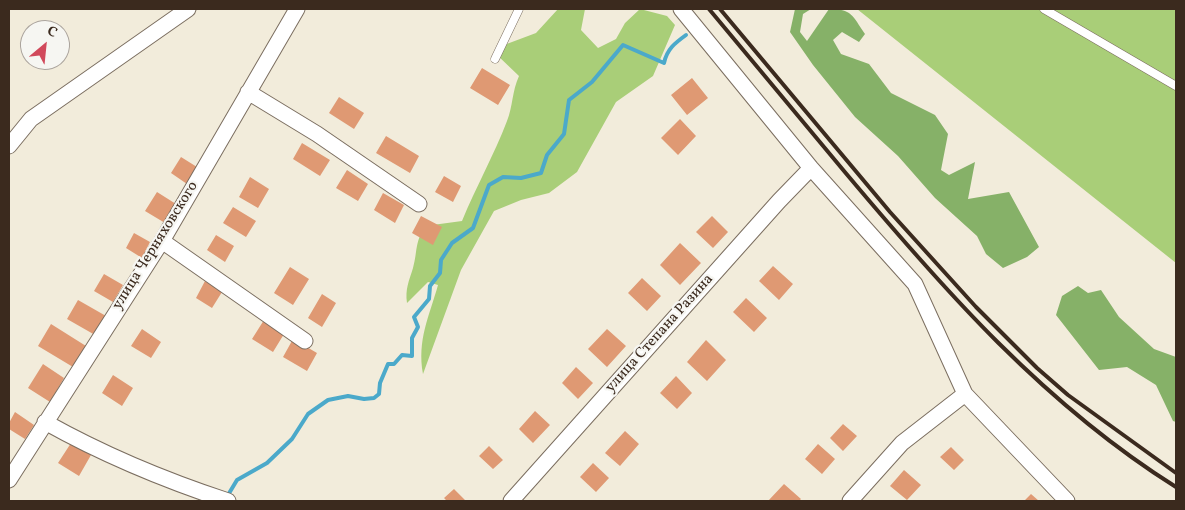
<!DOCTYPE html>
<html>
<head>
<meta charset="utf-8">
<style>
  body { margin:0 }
  #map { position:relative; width:1185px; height:510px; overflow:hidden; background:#f2ecdb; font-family:Vollkorn,serif }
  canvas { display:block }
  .frame { position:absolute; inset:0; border:10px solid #3b2a1e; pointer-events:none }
  .north { position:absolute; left:20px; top:20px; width:50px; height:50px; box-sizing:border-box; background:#f6f6f2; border:1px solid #aba49d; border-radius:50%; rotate:28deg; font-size:14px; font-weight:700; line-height:20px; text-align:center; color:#3b2a1e }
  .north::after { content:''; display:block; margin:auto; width:18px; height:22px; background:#d1495b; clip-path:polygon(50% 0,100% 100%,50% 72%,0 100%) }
</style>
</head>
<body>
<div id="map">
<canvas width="1185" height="510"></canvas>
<div class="frame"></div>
<div class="north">С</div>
</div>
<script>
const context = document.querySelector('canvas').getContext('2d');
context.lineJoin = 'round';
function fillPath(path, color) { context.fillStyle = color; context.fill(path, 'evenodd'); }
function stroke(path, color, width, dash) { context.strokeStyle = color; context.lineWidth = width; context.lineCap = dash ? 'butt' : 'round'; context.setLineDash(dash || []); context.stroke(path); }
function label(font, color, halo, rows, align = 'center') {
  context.font = font + ' Vollkorn,serif'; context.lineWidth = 4.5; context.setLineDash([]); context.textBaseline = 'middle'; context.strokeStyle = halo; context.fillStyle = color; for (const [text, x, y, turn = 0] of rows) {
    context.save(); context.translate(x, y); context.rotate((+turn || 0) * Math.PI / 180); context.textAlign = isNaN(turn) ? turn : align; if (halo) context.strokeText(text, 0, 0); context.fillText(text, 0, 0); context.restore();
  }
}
fillPath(new Path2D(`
  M558,9h27l-4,21 17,18 18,-9 9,-16 15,-14 27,7 8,9 -22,51 -37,26 -39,70 -28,21 -28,7 -27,11 -33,59 -38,104c-6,-34 6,-57 15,-89l-10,-3 -21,21c-2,-14 2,-22 6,-35 5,-18 1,-23 12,-42l37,-5c14,-34 32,-66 45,-100 6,-15 5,-30 12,-45l-23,-22 8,-9 32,-12z
  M857,9h319v254z`), '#a9ce78');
fillPath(new Path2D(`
  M795,9h16l-8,5 -3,18 7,9 22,-32c23,0 23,6 36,25l-6,8 -17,-10 -9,8 8,14 28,10 22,29 44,22 13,19 -7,36 8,5 26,-13 -7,37 41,-7 30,55 -12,10 -24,11 -17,-14 -9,-18 -42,-38 -37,-42 -43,-39 -42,-52 -23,-33z
  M1078,286l10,7 13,-3 18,27 35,32 22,8v65l-3,-1 -17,-36 -29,-18 -28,3 -43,-55 6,-19z`), '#86b168');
stroke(new Path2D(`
  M228,495l9,-15 30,-17 25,-24 16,-25 20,-14 20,-4 16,3 10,-1 5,-4 1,-11 8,-19h6l8,-9 10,1v-18l6,-11 -4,-10 15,-18 1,-13 10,-13 1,-13 11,-17 21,-15 16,-43 14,-8 18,1 20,-5 6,-18 17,-21 5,-34 23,-18 31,-37 41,18c3,-14 11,-20 22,-28`), '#4ba9ca', 4);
fillPath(new Path2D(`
  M482,68l28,17 -12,20 -28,-17z
  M692,78l16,20 -21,17 -16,-20z
  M339,97l25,16 -10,16 -25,-16z
  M680,119l16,17 -18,19 -17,-17z
  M386,136l33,20 -9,17 -34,-20z
  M302,143l28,17 -10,16 -27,-17z
  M181,157l16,10 -10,17 -16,-11z
  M347,170l21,14 -10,17 -22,-13z
  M444,176l17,10 -8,16 -18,-10z
  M250,177l19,12 -11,19 -19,-11z
  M157,192l19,12 -11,19 -20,-12z
  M383,193l21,12 -9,18 -21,-13z
  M233,207l23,14 -10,16 -23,-14z
  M421,216l21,11 -9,18 -21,-12z
  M712,216l16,16 -15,16 -17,-16z
  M134,233l16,9 -8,16 -16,-10z
  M216,235l18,11 -9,16 -18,-12z
  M680,243l21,20 -21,22 -20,-20z
  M773,266l20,18 -14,16 -20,-19z
  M290,267l19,12 -16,26 -19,-12z
  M104,274l19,11 -10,17 -19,-11z
  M642,278l19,18 -14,15 -19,-18z
  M205,281l17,11 -10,16 -16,-10z
  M322,294l14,9 -14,24 -14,-9z
  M746,298l21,20 -13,14 -21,-20z
  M78,300l28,16 -11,19 -28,-16z
  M264,320l20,14 -11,18 -21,-13z
  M51,324l35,22 -13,21 -35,-21z
  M142,329l19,13 -10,16 -20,-12z
  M607,329l19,17 -19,21 -19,-18z
  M293,339l24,14 -10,18 -24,-14z
  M706,340l20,20 -19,21 -20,-19z
  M43,364l21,14 -14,24 -22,-14z
  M576,367l17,16 -15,16 -16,-16z
  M113,375l20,13 -11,18 -20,-13z
  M676,376l16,17 -15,16 -17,-16z
  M535,411l15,14 -17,18 -14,-14z
  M15,412l19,13 -9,14 -16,-10v-6z
  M843,424l14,12 -14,15 -13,-13z
  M625,431l14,13 -19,22 -15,-13z
  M71,443l20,12 -12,21 -21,-13z
  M818,444l17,15 -13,15 -17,-15z
  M489,446l14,14 -10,9 -14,-13z
  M951,447l13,13 -10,10 -14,-13z
  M593,463l16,15 -13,14 -16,-15z
  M904,470l17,15 -14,15 -17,-14z
  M784,484l17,15 -2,2h-31z
  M454,489l12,12h-19l-3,-3z
  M1031,494l8,7h-15z`), '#df9973');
const service = new Path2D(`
  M1044,9l132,77
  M495,59l24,-50`);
const minor = new Path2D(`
  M681,9l130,159 104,116 50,110 102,107
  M248,92l69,42 102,70
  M9,146l22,-27 157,-110
  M162,241l143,100
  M45,422c59,33 119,58 183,79
  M9,480l153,-239 135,-232
  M511,501l268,-300 32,-33
  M850,501l52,-58 63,-49`);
stroke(service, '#7b6e60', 9);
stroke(minor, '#7b6e60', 17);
stroke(service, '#fff', 8);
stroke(minor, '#fff', 15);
stroke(new Path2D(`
  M709,9c45,54 90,108 135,162 99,118 201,234 332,316
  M720,9l170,203 86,95 61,61 31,27 108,78`), '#3b2a1e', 4);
label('15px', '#3b2a1e', '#f6f6f2', [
  ["улица Черняховского",156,246,-58],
  ["улица Степана Разина",660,334,-48]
]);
</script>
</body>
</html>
